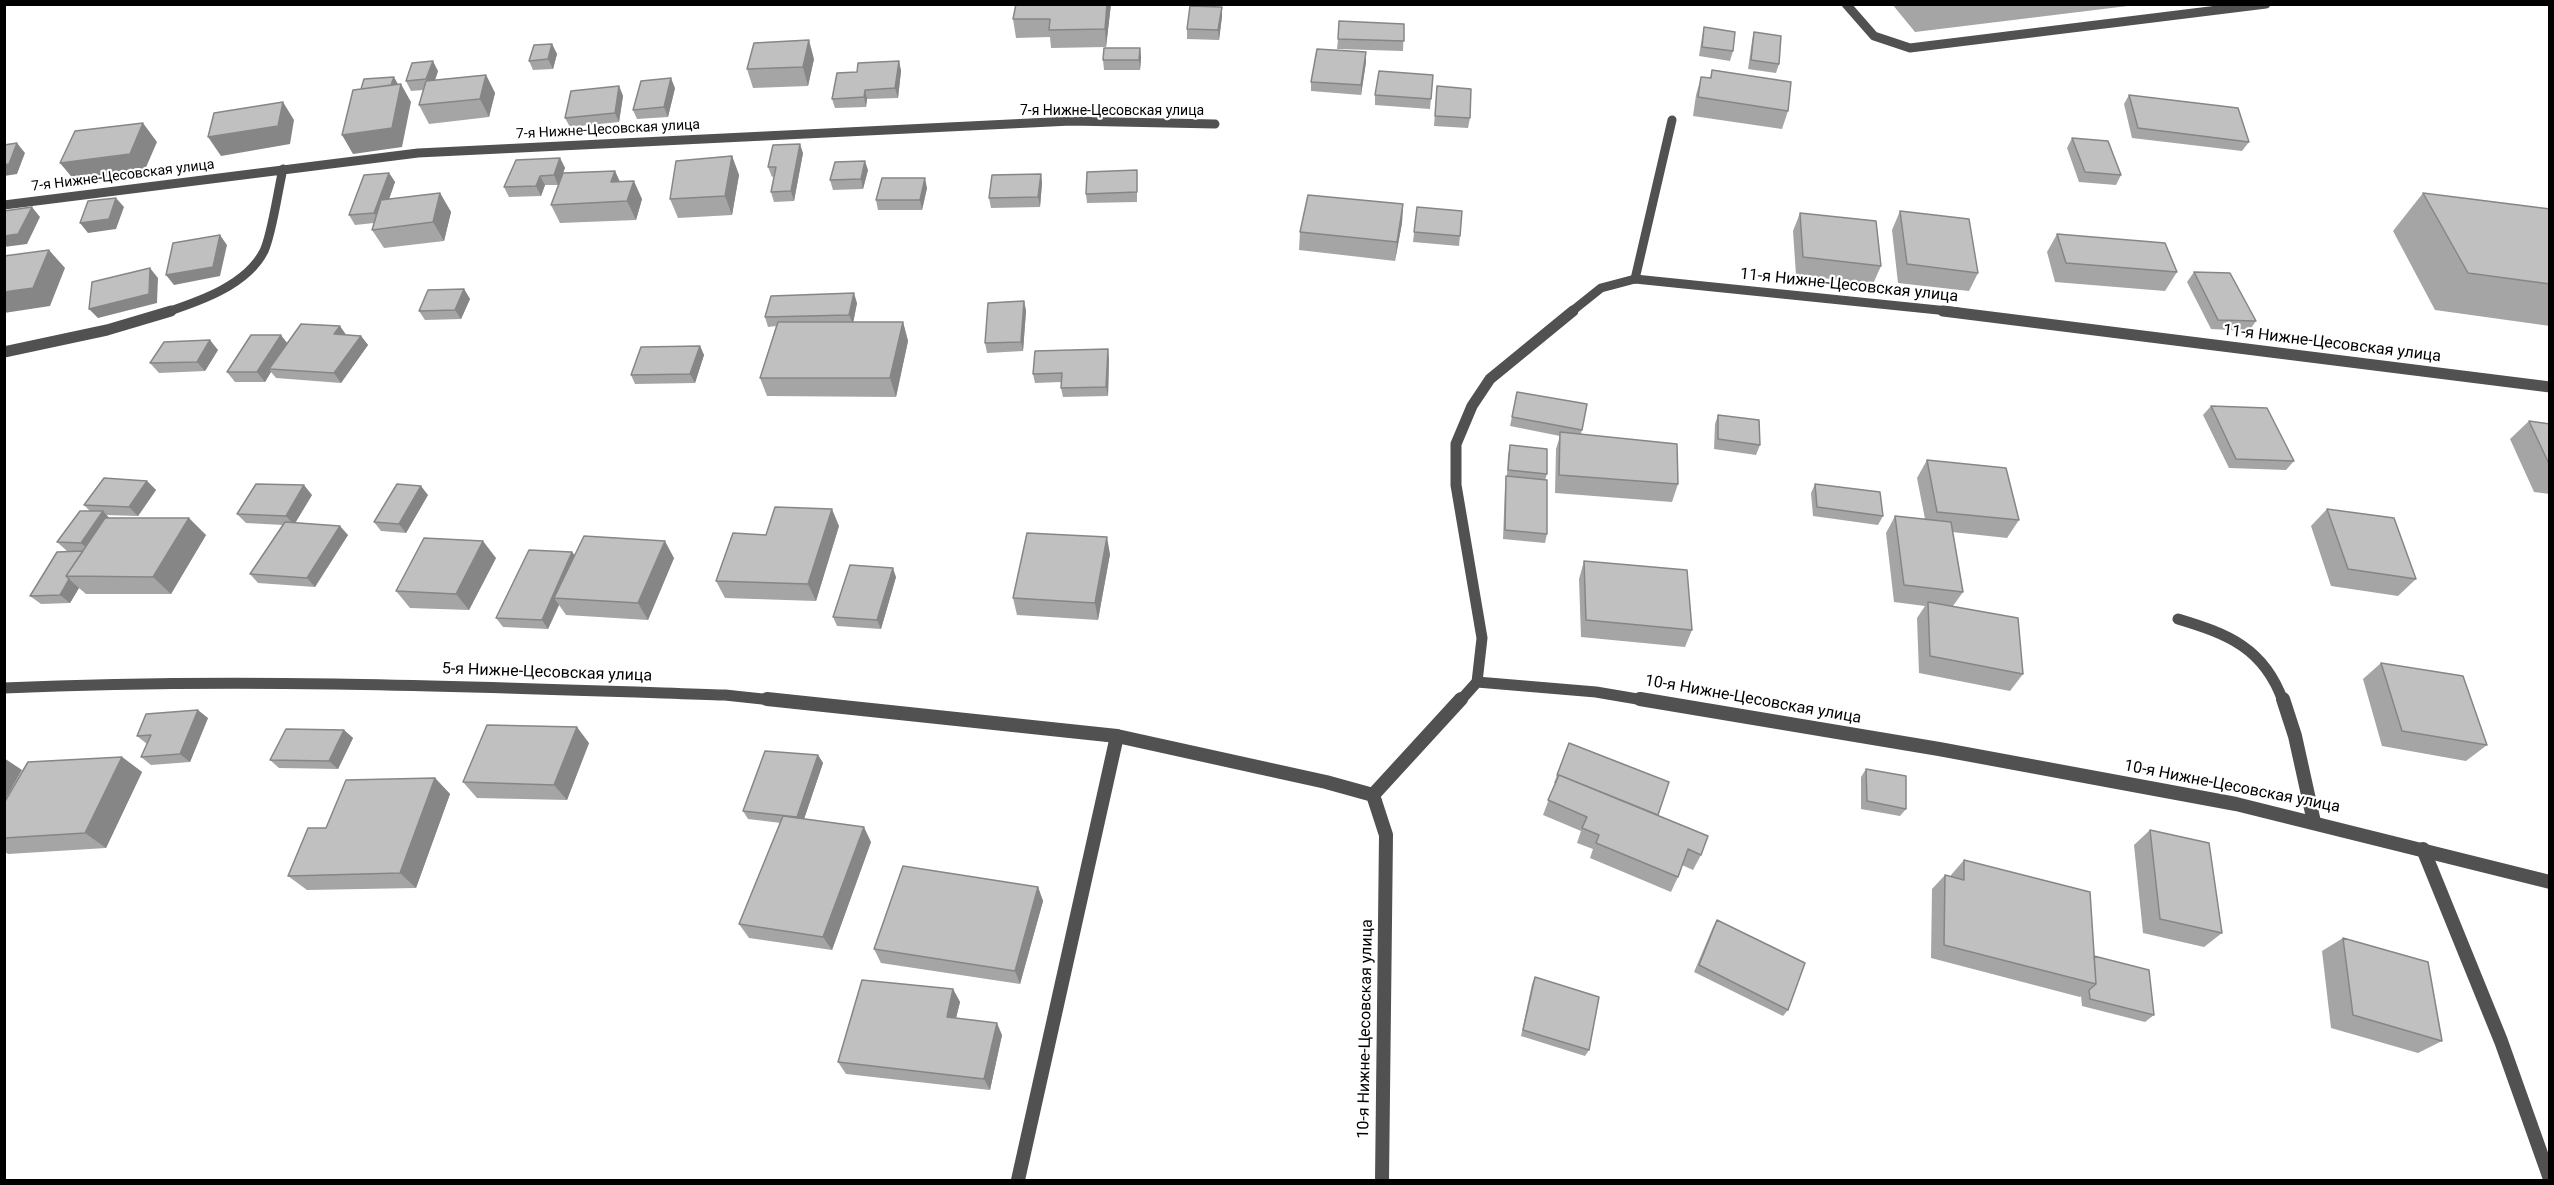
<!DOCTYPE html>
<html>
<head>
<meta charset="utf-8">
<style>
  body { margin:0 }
  #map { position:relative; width:2554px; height:1185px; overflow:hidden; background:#fff; font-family:Roboto,sans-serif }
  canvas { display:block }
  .frame { position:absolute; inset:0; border:6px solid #000; pointer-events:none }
</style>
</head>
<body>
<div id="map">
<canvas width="2554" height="1185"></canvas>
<div class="frame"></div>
</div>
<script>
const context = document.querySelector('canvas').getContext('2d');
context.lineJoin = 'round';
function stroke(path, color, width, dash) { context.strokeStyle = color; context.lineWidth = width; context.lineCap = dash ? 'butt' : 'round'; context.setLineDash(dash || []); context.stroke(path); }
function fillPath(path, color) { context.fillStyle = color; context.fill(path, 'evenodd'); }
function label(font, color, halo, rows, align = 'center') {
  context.font = font + ' Roboto,sans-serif'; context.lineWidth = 4.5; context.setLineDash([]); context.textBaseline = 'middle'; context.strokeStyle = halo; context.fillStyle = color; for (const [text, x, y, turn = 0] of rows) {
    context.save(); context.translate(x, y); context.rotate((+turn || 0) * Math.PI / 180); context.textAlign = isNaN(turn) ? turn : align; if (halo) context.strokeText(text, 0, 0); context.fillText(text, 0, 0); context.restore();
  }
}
stroke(new Path2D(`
  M1846,4l28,32 36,12 356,-44
  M1635,279l37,-159`), '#515151', 9);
stroke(new Path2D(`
  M2178,619c50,15 86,29 105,82`), '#515151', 11);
stroke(new Path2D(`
  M2283,699l12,37 19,86
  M2423,849l78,192 49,138
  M1018,1180l99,-444`), '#515151', 14);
stroke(new Path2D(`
  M4,205l414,-52 653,-32 144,3
  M167,312c33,-11 80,-27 97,-61 8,-17 14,-61 19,-82
  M1571,312l30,-24 34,-9 323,33`), '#515151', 9);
stroke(new Path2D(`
  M1943,311l607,76
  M4,352l103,-22 64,-19
  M1477,682l5,-44 -26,-153v-41l16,-38 18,-27 83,-68
  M4,688c240,-11 481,-1 721,7l56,6
  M1460,701l17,-19 119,10 53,9`), '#515151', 11);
stroke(new Path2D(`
  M767,699l350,37 209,46 47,13
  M1640,699l299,50 297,55 314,78
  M1373,795l88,-96
  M1373,795l13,40 -4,345`), '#515151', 14);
fillPath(new Path2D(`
  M1016,4h95l-5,43 -55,1 -1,-11 -34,1 -3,-19z
  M1892,4h252l-229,28z
  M1222,7v9l-3,24 -32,-1v-10z
  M1404,24l-1,27 -66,-2 1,-10z
  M1704,27l29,24 -3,10 -31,-5 3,-19z
  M1754,32l25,32 -3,9 -28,-4 4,-28z
  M552,44l5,10 -4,15 -20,1 -4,-9z
  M1140,48l1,10 -1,12h-36l-1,-10z
  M814,59l-6,27 -55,2 -6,-19z
  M899,61l2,10 -3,27 -31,1 -1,8 -31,1 -3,-9 25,-27z
  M1366,62l-5,33 -50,-4v-9z
  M1712,70l76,41 -6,18 -89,-13 3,-21 5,-18 9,1z
  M438,71l-3,9 51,-5 9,18 -6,24 -60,7 -10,-19 4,-15 -12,1 -5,-10z
  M1433,75l-3,34 -55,-4v-10z
  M619,86l4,10 -4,26 -49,5 -5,-9z
  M1437,86l33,32 -2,10 -34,-2z
  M675,88l-7,29 -31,2 -4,-9z
  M2129,95l120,47 -7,9 -110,-13 -8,-34z
  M2072,138l49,37 -5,10 -37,-3 -12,-34z
  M803,153l-9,48 -20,1 -3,-10 3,-16 -2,1 -4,-10z
  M732,156l7,19 -7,40 -54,3 -8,-19z
  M560,158l5,10 -7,17h-13l-4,11 -32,1 -5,-10z
  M868,170l-5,19 -30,1 -3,-10z
  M615,171l5,11 22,17 -6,21 -76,3 -9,-18z
  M389,173l6,9 -6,17 51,-6 11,19 -7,29 -60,7 -12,-18 2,-7 -19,2 -6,-10z
  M1041,174l1,9 -2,24 -49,1 -2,-10z
  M1137,180v22l-50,1 -1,-9z
  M927,188l-5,22h-44l-2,-10z
  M2423,193l127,16v117l-115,-16 -42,-79z
  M1403,204l-1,19 -7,38 -96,-11 1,-18z
  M1417,207l43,29 -1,10 -46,-4z
  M1900,211l78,62 -9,18 -71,-8 -6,-53z
  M1800,213l81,53 -8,18 -77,-9 -3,-44z
  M2057,234l120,38 -12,19 -110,-9 -8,-30z
  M2194,272l62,49 -7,10 -38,-2 -24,-47z
  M464,289l6,10 -9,20 -36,1 -6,-9z
  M1024,301l2,10 -3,40 -36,2 -2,-10z
  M857,303l-4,19h50l5,19 -12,56 -129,-1 -7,-18 16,-52 -8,1 -3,-10z
  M346,335l15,1 7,9 -27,38 -65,-5 -5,-6 -6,10h-30l-8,-10 61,-29z
  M700,346l4,9 -9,28 -60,1 -4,-9z
  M218,350l-13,21 -46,2 -9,-10z
  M1109,358l-1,38 -45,1 -2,-9v-6l-26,1 -2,-9z
  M1517,392l70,12 -6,30 97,50 -6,18 -117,-9 1,-44 4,-13 -50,-10z
  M2211,406l83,55 -8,9 -57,-2 -26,-53z
  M1718,415l42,30 -4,10 -42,-6 1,-25z
  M2529,421l21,3v70l-16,-2 -24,-53z
  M1510,445l37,29 -2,6 2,54 -2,9 -42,-4 2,-53 2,-10 1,-21z
  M1927,460l92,60 -12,18 -55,-6 11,60 -10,14 70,68 -13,17 -91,-18 -2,-55 8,-12 -31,-4 -8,-69 9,-17 30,3 -8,-41z
  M147,481l9,9 -18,26 -32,-1 3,3 97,17 -35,59h-85l-7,-6 -9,15 -29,1 -11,-8 51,-45h-14l-10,-9 33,-31 -6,-6z
  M1815,484l68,32 -5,9 -65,-9 -2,-23z
  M312,495l-17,28 53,12 -33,52 -57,-4 -8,-9 33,-49 -37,-2 -9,-9z
  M428,495l-22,38 -25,-2 -7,-9z
  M2327,509l89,70 -18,17 -67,-10 -20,-60z
  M839,526l-23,75 -91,-3 -9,-17 50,-46z
  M572,552l3,3 99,3 -26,62 -82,-5 -7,-10 -11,24 -45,-2 -7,-9z
  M1110,554l-12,66 -81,-5 -4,-17z
  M496,558l-27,52 -59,-2 -14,-17z
  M1584,561l108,69 -7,17 -104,-10 -2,-58z
  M896,577l-15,52 -44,-3 -4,-9z
  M2381,663l106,82 -21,16 -84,-15 -19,-67z
  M208,718l-18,44 -39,3 -10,-8 6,-13 -10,-8z
  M344,730l9,8 -15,31 -59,-1 -9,-8z
  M589,743l-22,57 -90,-2 -14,-16z
  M818,755l5,8 -19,56 67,23 -39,108 -83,-12 -10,-14 42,-101 -33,-4 -5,-8z
  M122,757l20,15 -36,76 -98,6 -4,-3v-48z
  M1866,769l40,40 -6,7 -39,-7v-32z
  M1557,775l101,40 43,40 -8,15 -11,-5 -4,12 -7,15 -81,-34 3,-9 -16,-6 4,-12 -38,-16 12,-32h-1z
  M435,778l15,16 -34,94 -109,2 -19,-14 38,-48z
  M2150,830l72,103 -18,14 -61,-14 -9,-88z
  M1964,860l130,96 60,59 -9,7 -63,-16 -1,-10 -1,1 -149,-39 1,-69 13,-14 6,2v-2z
  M1038,887l5,14 -23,83 -139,-21 -7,-14z
  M1717,920l71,90 -5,6 -89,-44 19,-45z
  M2343,938l99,103 -24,12 -87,-25 -9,-77z
  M1535,977l54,73 -4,6 -64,-20 11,-52z
  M953,989l7,13 -4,16 46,17 -12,55 -144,-16 -8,-12z`), '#a5a5a5');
fillPath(new Path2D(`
  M1107,4h4l-5,43 -1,-18z
  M1222,7v9l-3,24 -1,-10z
  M809,40l5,19 -6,27 -5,-19z
  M552,44l5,10 -4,15 -5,-10z
  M1140,48l1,10 -1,12 -1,-10z
  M1366,52v10l-5,33v-10z
  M433,61l5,10 -6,18 -6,-10z
  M899,61l2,10 -3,27 -3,-10z
  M486,75l9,18 -6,24 -9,-18z
  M394,77l5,9 -10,3z
  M671,78l4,10 -7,29 -4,-10z
  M401,84l10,18 -9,45 -49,7 -11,-19z
  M619,86l4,10 -4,26 -4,-9z
  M865,90l2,9 -1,8 -2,-10z
  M283,102l11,18 -4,24 -69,12 -13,-19z
  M143,123l14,19 -13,30 -69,9 -15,-18z
  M17,143l8,10 -8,21 -13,2v-11z
  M800,144l3,9 -9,48 -3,-10z
  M732,156l7,19 -7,40 -7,-19z
  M560,158l5,10 -7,17 -4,-10z
  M865,161l3,9 -5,19 -2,-10z
  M615,171l8,18 -12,-7z
  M389,173l6,9 -14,40 -7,-9z
  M1041,174l1,9 -2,24 -2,-10z
  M540,176l5,9 -4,11 -5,-10z
  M925,178l2,10 -5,22 -2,-10z
  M634,181l8,18 -6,21 -9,-19z
  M440,193l11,19 -7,29 -11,-19z
  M116,198l8,9 -8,22 -28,4 -8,-10z
  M1403,204l-1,19 -7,38 2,-19z
  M32,207l8,10 -13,27 -23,3v-11z
  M220,235l7,10 -7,31 -46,9 -8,-10z
  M49,250l16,18 -15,38 -46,7v-21z
  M150,268l8,10 -1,25 -59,15 -9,-9z
  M464,289l6,10 -9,20 -6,-9z
  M854,293l3,10 -4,21 -4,-9z
  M1024,301l2,10 -3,40 -2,-9z
  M903,322l5,19 -12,56 -6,-19z
  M340,326l7,10 -13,-2z
  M281,335l7,9 -19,25 2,3 -6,10 -8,-10z
  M361,336l7,9 -27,38 -7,-10z
  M210,340l8,10 -13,21 -8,-9z
  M700,346l4,9 -9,28 -5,-9z
  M1108,349l1,9 -1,38 -2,-9z
  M147,481l9,9 -18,26 -9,-9z
  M304,485l8,10 -18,30 -8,-9z
  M421,486l7,9 -22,38 -7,-9z
  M832,509l7,17 -23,75 -8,-17z
  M103,511l9,10 -21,31 -10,-9z
  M189,518l17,17 -35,59 -18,-17z
  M340,526l8,9 -33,52 -8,-9z
  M1107,537l3,17 -12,66 -3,-17z
  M483,541l13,17 -27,52 -13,-16z
  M665,541l9,17 -26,62 -10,-17z
  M572,552l6,9 -24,37 5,7 -11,24 -6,-9z
  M893,568l3,9 -15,52 -4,-9z
  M69,579l10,9 -9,15 -10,-8z
  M198,710l10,8 -18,44 -10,-8z
  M577,727l12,16 -22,57 -13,-15z
  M344,730l9,8 -15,31 -9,-8z
  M818,755l5,8 -21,62 -5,-8z
  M122,757l20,15 -36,76 -21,-15z
  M4,758l18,12 -18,32z
  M435,778l15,16 -34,94 -16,-15z
  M864,827l7,15 -39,108 -9,-13z
  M1038,887l5,14 -23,83 -5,-13z
  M953,989l7,13 -7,28 -6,-13z
  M997,1023l5,12 -12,55 -6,-11z`), '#868686');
const building = new Path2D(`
  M1016,4h91l-2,25 -56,1 1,-11h-37z
  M1190,6l32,1 -4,23 -31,-1z
  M1339,21l65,3v17l-66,-2z
  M1704,27l31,5 -2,19 -31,-4z
  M1754,32l27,4 -2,28 -28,-4z
  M809,40l-6,27 -56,2 7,-26z
  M552,44l-4,15 -19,2 5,-16z
  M1104,48h36l-1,12h-36z
  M1317,49l49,3 -5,33 -50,-3z
  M433,61l-7,18 -20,2 6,-18z
  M899,61l-4,27 -30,2 -1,7 -32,2 5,-26 20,-1 1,-9z
  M1712,70l79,12 -3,29 -90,-14 3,-20 10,1z
  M1379,71l54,4 -2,24 -56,-4z
  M486,75l-6,24 -61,6 7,-24z
  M394,77l-3,8 -30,4 3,-10z
  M671,78l-7,29 -31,3 8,-29z
  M401,84l-9,44 -50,7 11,-45z
  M619,86l-4,27 -50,5 6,-27z
  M1437,86l34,3 -1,29 -35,-2z
  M2129,95l109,13 11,34 -111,-14z
  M283,102l-5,24 -70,11 6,-24z
  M143,123l-13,31 -70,9 15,-32z
  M2072,138l36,3 13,34 -36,-3z
  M17,143l-8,21 -5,1v-20z
  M800,144l-9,47 -20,1 5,-25h-8l5,-22z
  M732,156l-7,40 -55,3 6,-38z
  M560,158l-6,17 -14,1 -4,10 -32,1 12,-27z
  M865,161l-4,18 -31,1 5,-18z
  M1137,170v22l-51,2 1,-22z
  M615,171l-4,11 23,-1 -7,20 -76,4 12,-32z
  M389,173l-15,40 -25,2 15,-40z
  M1041,174l-3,23 -49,1 3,-23z
  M882,178h43l-5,22h-44z
  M440,193l-7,29 -61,8 9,-30z
  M2423,193l127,16v75l-82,-11z
  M1308,195l95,9 -6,38 -97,-10z
  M116,198l-7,21 -29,4 8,-22z
  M32,207l-14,27 -14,2v-25z
  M1417,207l45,4 -2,25 -46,-4z
  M1900,211l69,8 9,54 -71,-9z
  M1800,213l76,8 5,45 -78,-9z
  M2057,234l108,9 12,29 -111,-9z
  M220,235l-7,32 -47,8 7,-32z
  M49,250l-16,38 -29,4v-36z
  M150,268l-1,26 -60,15 3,-27z
  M2194,272l36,1 26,48 -38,-1z
  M464,289l-9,21 -36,1 9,-21z
  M854,293l-5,22 -84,2 6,-21z
  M1024,301l-3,41 -36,1 3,-40z
  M778,322h125l-13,56h-130z
  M301,324l39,2 -6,8 27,2 -27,37 -65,-4z
  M251,335h30l-24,37h-30z
  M210,340l-13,22 -47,1 14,-21z
  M700,346l-10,28 -59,1 10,-28z
  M1108,349l-2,38 -45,1 1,-15 -29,1 2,-23z
  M1517,392l70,12 -5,26 -70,-13z
  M2211,406l56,2 27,53 -58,-2z
  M1718,415l41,5 1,25 -42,-6z
  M2529,421l21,3v42z
  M1560,432l117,12 1,40 -119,-9z
  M1510,445l37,4v25l-39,-4z
  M1927,460l79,8 13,52 -82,-8z
  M1506,476l41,4v54l-42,-4z
  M104,478l43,3 -18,26 -45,-2z
  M256,484l48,1 -18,31 -49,-2z
  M397,484l24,2 -22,38 -25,-2z
  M1815,484l65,8 3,24 -66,-9z
  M775,507l57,2 -24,75 -92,-3 17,-48 33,2z
  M2327,509l67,9 22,61 -68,-10z
  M80,511h23l-22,32 -24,-1z
  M1895,516l56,6 12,70 -59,-7z
  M105,518h84l-36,59 -87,-1z
  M285,522l55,4 -33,52 -57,-4z
  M1027,533l80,4 -12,66 -82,-5z
  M584,536l81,5 -27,62 -84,-5z
  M424,538l59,3 -27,53 -60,-3z
  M529,550l43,2 -30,68 -46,-2z
  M83,551l-17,25 3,3 -9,16 -30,1 27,-44z
  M1584,561l103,9 5,60 -106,-10z
  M850,565l43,3 -16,52 -44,-3z
  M1928,602l90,16 5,56 -93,-18z
  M2381,663l82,13 24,69 -85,-14z
  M198,710l-18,44 -39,3 10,-22 -14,1 9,-22z
  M487,725l90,2 -23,58 -91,-3z
  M286,729l58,1 -15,31 -59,-1z
  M1569,743l100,39 -11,33 -99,-40h-2z
  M765,751l53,4 -21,62 -54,-6z
  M122,757l-37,76 -81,5v-35l24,-41z
  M1866,769l40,7v33l-39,-8z
  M1559,775l149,61 -7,19 -13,-6 -10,28 -82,-34 3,-8 -17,-7 5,-11 -39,-17z
  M435,778l-35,95 -112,3 20,-48h18l20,-48z
  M783,816l81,11 -41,110 -84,-13z
  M2150,830l59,13 13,90 -62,-14z
  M1964,860l126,32 6,92 -152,-39 1,-70 19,5z
  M903,866l135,21 -23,84 -141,-22z
  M1717,920l88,43 -17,47 -89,-45z
  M2343,938l85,24 14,79 -89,-26z
  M2094,956l55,14 5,45 -64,-16 -1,-9 7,-6z
  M1535,977l64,20 -10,53 -66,-20z
  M862,980l91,9 -6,28 50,6 -13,56 -146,-17z`);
fillPath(building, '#c0c0c0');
stroke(building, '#868686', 1.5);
label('14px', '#000', '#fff', [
  ["7-я Нижне-Цесовская улица",1112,111],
  ["7-я Нижне-Цесовская улица",608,130,-3],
  ["7-я Нижне-Цесовская улица",123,176,-7]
]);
label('16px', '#000', '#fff', [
  ["11-я Нижне-Цесовская улица",1849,286,6],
  ["11-я Нижне-Цесовская улица",2332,344,7],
  ["5-я Нижне-Цесовская улица",547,673,2],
  ["10-я Нижне-Цесовская улица",1753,700,10],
  ["10-я Нижне-Цесовская улица",2232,787,11],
  ["10-я Нижне-Цесовская улица",1366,1029,-89]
]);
</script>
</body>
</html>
